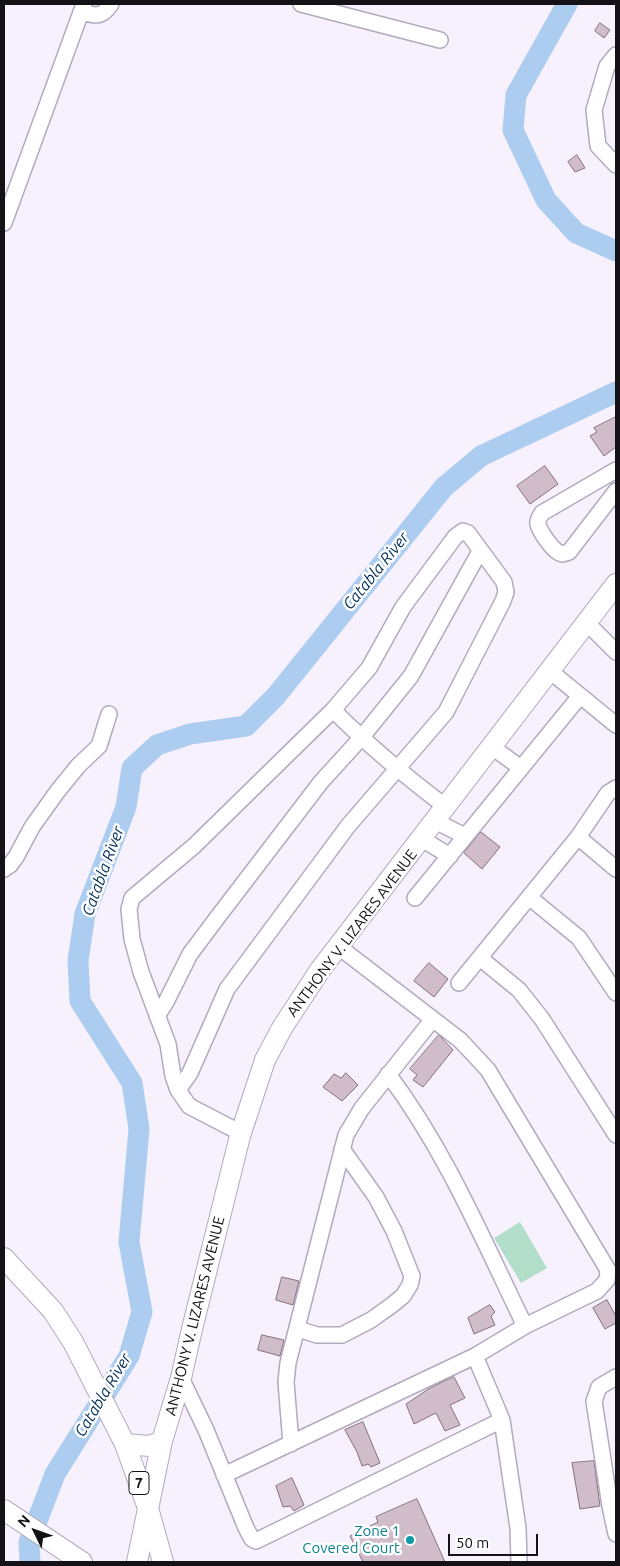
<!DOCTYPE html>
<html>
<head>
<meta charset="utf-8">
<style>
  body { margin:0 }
  #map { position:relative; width:620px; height:1566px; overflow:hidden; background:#f7f1fe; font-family:Ubuntu,sans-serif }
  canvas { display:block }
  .frame { position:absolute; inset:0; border:5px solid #141117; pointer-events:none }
  .north { position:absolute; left:10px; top:1506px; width:50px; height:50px; -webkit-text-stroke:4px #fff; paint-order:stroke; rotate:312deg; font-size:14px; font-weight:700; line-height:20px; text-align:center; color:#141117 }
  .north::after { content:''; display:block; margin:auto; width:18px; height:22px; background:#141117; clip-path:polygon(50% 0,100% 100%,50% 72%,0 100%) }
  .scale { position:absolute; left:448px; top:1534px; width:90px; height:22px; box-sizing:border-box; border:2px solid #141117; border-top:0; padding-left:6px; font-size:15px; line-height:18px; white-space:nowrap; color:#141117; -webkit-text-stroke:4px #fff; paint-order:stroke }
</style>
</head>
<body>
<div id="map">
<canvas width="620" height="1566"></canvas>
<div class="frame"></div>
<div class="north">N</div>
<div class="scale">50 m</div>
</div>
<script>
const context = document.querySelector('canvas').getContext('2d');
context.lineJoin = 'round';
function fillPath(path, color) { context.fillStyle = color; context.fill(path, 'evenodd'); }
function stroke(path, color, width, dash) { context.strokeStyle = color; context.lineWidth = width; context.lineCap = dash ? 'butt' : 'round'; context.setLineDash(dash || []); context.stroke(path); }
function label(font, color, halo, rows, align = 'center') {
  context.font = font + ' Ubuntu,sans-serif'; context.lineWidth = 5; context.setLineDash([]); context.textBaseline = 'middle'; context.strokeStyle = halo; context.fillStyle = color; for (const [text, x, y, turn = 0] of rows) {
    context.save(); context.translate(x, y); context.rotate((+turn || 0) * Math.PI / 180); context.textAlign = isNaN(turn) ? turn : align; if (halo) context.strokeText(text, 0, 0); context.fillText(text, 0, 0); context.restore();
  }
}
fillPath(new Path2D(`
  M520,1222l27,46 -26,15 -27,-45z`), '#b3dfca');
stroke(new Path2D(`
  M567,4l-51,91 -3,35 33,70 30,33 40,18
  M30,1562l-1,-20 26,-68 74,-118 13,-44 -13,-70 10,-113 -7,-46 -52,-82 -2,-41 7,-46 41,-107 6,-39 25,-23 33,-11 56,-8 30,-30 168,-209 37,-31 135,-64`), '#adcdf0', 21);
const building = new Path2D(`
  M600,23l10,7 -6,8 -9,-7z
  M577,155l8,13 -10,4 -7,-10z
  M616,417v30l-12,9 -14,-20 7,-4 -3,-4z
  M545,466l13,18 -28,20 -13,-18z
  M481,832l19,15 -18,22 -18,-16z
  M429,963l19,16 -14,18 -20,-16z
  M439,1035l14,15 -30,37 -10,-7 4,-5 -7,-6z
  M346,1073l12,12 -16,16 -19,-14 11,-13 7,4z
  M282,1277l17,4 -6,24 -17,-5z
  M607,1300l9,16v7l-11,6 -12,-21z
  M490,1305l5,7 -4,4 4,9 -21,9 -6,-16z
  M262,1335l22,5 -4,16 -22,-6z
  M454,1377l11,21 -15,7 10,20 -15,6 -9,-18 -22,11 -8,-20 24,-16z
  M363,1422l17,41 -9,4 -3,-3 -6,2 -5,-14 -12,-22z
  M594,1461l6,45 -20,3 -8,-46z
  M292,1478l12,27 -10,6 -4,-5 -7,1 -7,-21z
  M417,1499l28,63h-82l-13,-26 28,-14 -2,-5z`);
fillPath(building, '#d1bcc9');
stroke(building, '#84717d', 1);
const minor = new Path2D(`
  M301,4l139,36
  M81,12c15,4 21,6 30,-8
  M616,55l-9,11 -13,44 4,36 18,19
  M4,223l80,-219
  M616,470l-74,43c-2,3 -5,7 -4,11 2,8 16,29 24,30l7,-2 47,-61
  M587,623l29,29
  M550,671l66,54
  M333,710c37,37 72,66 113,97
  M492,747l29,21
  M435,821l30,15
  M578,837l38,32
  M422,839l28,17
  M4,869l6,-4 6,-8 16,-30 25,-35 21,-26 21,-20 10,-32
  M529,897l50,41 37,55
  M415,898l165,-202
  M480,958l39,32 23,29 74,116
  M459,983l119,-146 30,-44 8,-5
  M157,1016l9,-14 24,-48 27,-36 104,-136 40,-44 50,-62 69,-125
  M388,1074c58,77 95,166 137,252
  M178,1090l12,-17 37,-84 121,-163 98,-114 57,-111 3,-9 -2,-10 -36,-49 -5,-2 -8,6 -52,70 -34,61 -36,42 -139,136 -62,52 -3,11 3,30 9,33 27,72 5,32 5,14 11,16 52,27
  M298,1329l19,6h25l29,-15 21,-15 11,-9 7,-11 2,-9 -18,-45 -18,-34 -34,-48
  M475,1356l27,64 16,108 1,34
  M616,1377l-17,10 -5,14 16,105 6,28
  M181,1378l25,52 40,98 6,11 4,2 246,-121
  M291,1444l-5,-62 2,-19 58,-228 16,-27 71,-89
  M224,1475l251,-119 50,-30 72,-35 10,-11 1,-10 -120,-200 -12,-13 -16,-17 -121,-93`);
const major = new Path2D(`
  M4,1258l49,53 20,31 52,102 23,64 15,54
  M125,1444l25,2 12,-5
  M4,1510l78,52
  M137,1562l25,-121 19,-63 11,-49 48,-193 25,-76 17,-32 38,-58 296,-386`);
stroke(minor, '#b2aabd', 18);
stroke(major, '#b2aabd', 22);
stroke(minor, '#fff', 15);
stroke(major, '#fff', 20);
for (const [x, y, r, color] of [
  [410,1540,5,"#0f9aa8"]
]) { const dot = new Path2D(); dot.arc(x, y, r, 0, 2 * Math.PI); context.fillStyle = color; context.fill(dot); stroke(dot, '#fff', 2); }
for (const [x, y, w] of [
  [139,1483,20]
]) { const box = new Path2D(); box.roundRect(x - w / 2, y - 11.5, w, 23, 4); context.fillStyle = '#fff'; context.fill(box); stroke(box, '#141117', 1); }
label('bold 14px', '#141117', null, [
  ["7",139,1483]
]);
label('15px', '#141117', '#fff', [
  ["ANTHONY V. LIZARES AVENUE",352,933,-53],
  ["ANTHONY V. LIZARES AVENUE",195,1316,-76]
]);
label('15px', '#0d838f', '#fff', [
  ["Zone 1",400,1531],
  ["Covered Court",400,1548]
], 'right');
label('italic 16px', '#002e59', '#fff', [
  ["Catabla River",376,571,-51],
  ["Catabla River",103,871,-70],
  ["Catabla River",103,1395,-59]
]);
</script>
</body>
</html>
